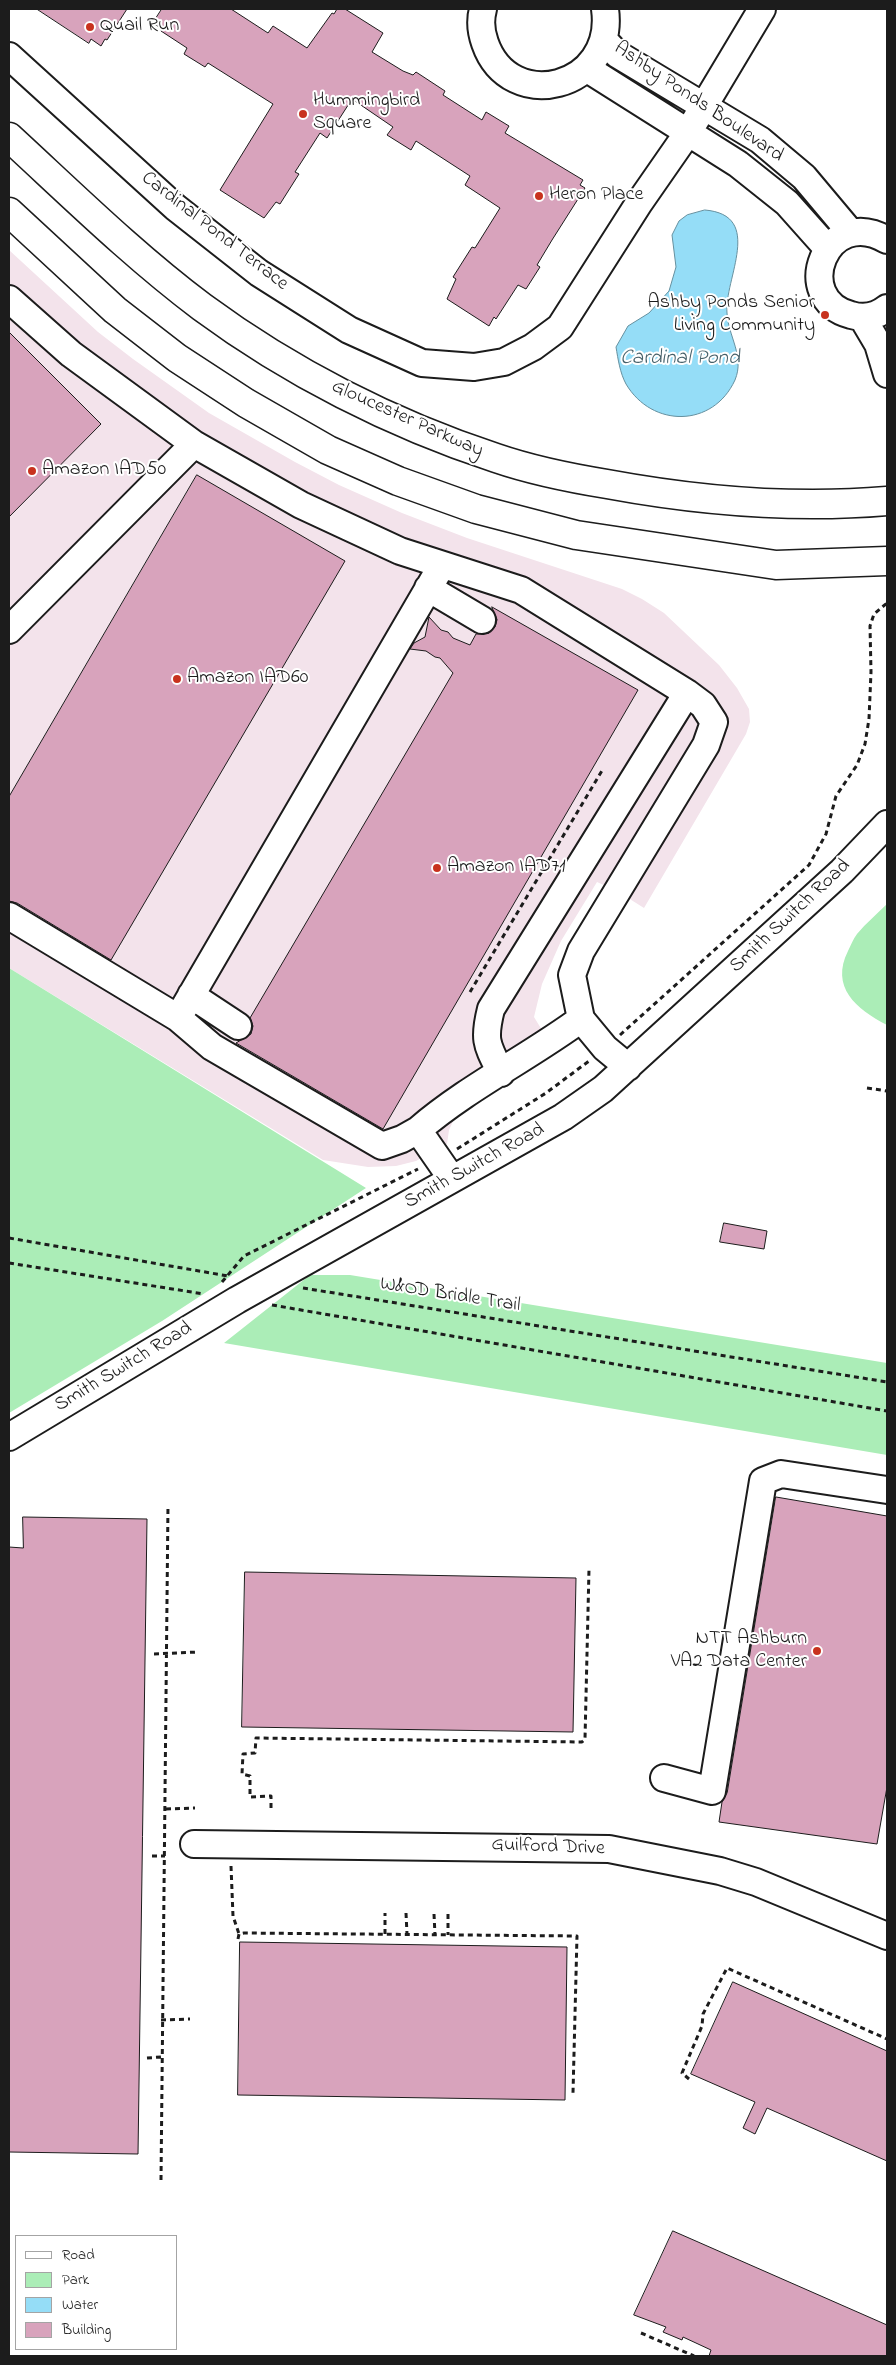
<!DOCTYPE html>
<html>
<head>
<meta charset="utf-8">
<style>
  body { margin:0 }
  #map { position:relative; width:896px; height:2365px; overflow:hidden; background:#fff; font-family:"Indie Flower",sans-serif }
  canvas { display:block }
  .frame { position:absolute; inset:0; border:10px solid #1c1c1c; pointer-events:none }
  .legend { position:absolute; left:15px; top:2235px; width:162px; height:115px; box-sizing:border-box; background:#fff; border:1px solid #a4a4a4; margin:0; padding:6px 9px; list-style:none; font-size:15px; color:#1c1c1c }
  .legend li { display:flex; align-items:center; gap:10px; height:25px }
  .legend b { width:25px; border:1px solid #a4a4a4 }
</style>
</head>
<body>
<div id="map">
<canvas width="896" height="2365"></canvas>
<div class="frame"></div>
<ul class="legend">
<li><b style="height:6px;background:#fff"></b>Road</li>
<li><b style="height:14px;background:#abedb7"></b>Park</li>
<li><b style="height:14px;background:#95ddf7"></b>Water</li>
<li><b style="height:14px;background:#d8a3bc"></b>Building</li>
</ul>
</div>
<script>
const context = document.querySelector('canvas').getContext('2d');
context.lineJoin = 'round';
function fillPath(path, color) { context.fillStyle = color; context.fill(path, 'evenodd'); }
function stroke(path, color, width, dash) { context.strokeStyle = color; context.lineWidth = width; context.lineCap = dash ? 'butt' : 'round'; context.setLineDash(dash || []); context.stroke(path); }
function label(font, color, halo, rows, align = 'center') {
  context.font = font + ' "Indie Flower",sans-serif'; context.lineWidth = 4; context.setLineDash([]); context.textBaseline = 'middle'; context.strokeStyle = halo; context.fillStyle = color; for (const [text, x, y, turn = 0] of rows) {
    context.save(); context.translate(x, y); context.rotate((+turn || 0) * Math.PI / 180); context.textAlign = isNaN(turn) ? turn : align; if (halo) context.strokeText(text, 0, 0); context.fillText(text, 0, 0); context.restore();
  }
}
fillPath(new Path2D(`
  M9,250l89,82 35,27 76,54 86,49 44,23 63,28 65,25 155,51 20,10 22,14 55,52 18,23 12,21 1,13 -4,12 -102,174 -27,-17 -20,-9 -36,59 -19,43 -8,33 22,36 -100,62 -7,15 -2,14 -31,17 -20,5 -28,1 -45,-7 -314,-192z`), '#f3e3eb');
fillPath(new Path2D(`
  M887,904v121c-31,-16 -57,-38 -39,-74 3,-6 5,-12 9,-17 9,-11 20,-20 30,-30z
  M9,968l357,220 -204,133 -153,92z
  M310,1275h40l537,88v92l-663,-112z`), '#abedb7');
const water = new Path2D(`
  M705,210c60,5 19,69 22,103 1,23 18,43 8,67 -22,48 -83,48 -109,4 -6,-11 -8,-25 -10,-37l12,-21 21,-13 20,-22 7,-24 -4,-32 7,-14 8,-6z`);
fillPath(water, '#95ddf7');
stroke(water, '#65909f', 1);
const building = new Path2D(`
  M37,9h90l-20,31 -2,-1 -4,7 -10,-7 -2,4z
  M162,9h69l37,24 5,-7 34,22 25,-35 2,1 3,-5h8l38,24 -11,19 31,19 10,4 3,-3 29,19 -2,4 39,25 4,-8 23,14 -4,7 78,47 -3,5 5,3 -33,52 -15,25 3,2 -14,22 -8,-4 -22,34 -2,-2 -5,9 -42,-27 9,-20 -3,-2 19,-30 3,1 25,-40 -35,-23 5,-9 -54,-35 -5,9 -24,-15 6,-8 -41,-28 -25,39 -7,-5 -25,39 4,2 -19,30 -4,-2 -12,16 -44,-28 53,-86 -65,-41 -3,4 -21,-13 3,-6 -26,-17 1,-2 -9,-6z
  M9,332l92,92 -92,93z
  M197,475l148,86 -234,399 -94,-57 -8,-2v-104z
  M492,607l146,83 -255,439 -147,-86 15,-9 2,-8 -3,-8 203,-345 -13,-15 -5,-1 -9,-6 -16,-2 4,-6 11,-6 4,-20 12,13 7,2 5,6 17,7 6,-11 13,-1 6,-6 2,-7z
  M724,1223l43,8 -3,18 -44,-7z
  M776,1497l111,19v271l-10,57 -158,-22 3,-20 5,-9z
  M23,1517l124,2 -9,635 -129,-2v-605l14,1z
  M245,1572l331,6 -3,154 -331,-5z
  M240,1942l327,5 -2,153 -327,-5z
  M733,1982l154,69v110l-120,-53 -12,26 -12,-6 12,-26 -64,-28z
  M673,2231l214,94v31h-178l2,-6 -28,-13 -1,3 -19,-8 3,-5 -32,-12z`);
fillPath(building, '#d8a3bc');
stroke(building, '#1c1c1c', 1);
const minor = new Path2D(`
  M483,9c-3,11 -2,23 2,34 25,72 131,46 120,-34
  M604,40l13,14 143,86 44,37 47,56
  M9,56l166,151 84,66 90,57 73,33 52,4 30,-5 29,-15 27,-20 79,-124 50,-72 73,-122
  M586,68l152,96 49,39 41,46
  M887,240c-61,-36 -97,59 -36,75 13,4 26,1 36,-7
  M9,299l62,55 123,90 107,61 99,46 121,39 166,103 16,12 11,17 -8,23 -125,206 -9,24 9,44 24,29 23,19
  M862,317l16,27 9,30
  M428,588l54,32
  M9,630l185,-186
  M9,916l169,102 34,29 170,99 20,-7 16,-9 34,49
  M191,995l47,31
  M178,1018l264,-453
  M501,1073c-14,-28 -18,-32 -10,-64l196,-316
  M418,1130c50,-43 110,-72 163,-111
  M9,1437l228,-137 326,-183 40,-28 239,-218 45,-47
  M664,1778l48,13 51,-310 18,-7 106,16
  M194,1844l415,5 111,22 36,11 131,54`);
const major = new Path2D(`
  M9,137c63,58 125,119 193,170 88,65 190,117 294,151 35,12 74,20 111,26 92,17 186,25 280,17
  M9,212l106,98 62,48 69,45 82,47 70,31 78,28 100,26 200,30 111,-4`);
stroke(minor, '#1c1c1c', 30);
stroke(major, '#1c1c1c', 31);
stroke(new Path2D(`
  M470,992l133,-223
  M620,1035l189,-170 17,-31 10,-38 21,-31 8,-21 4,-25 2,-47 -1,-46 4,-12 13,-11
  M867,1088l20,3
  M457,1149l89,-56 43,-32
  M9,1238l219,38
  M9,1263l195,31
  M222,1282l22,-26 174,-87
  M303,1288l584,94
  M272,1305l615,106
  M154,1654l44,-2
  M271,1808v-12l-21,1v-21l-8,-2 1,-20 12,-1 1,-15 326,4 3,-3 4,-170
  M166,1809l29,-1
  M152,1856h13
  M231,1866l2,50 6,18
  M406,1913l1,21
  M434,1914l1,21
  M448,1914v21
  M385,1934v-21
  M238,1939l1,-5 5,-1 333,3 -4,157
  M161,2020l29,-1
  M147,2058l14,-1
  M689,2079l-7,-6 20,-47 1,-12 24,-46 160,71
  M161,2180l7,-675
  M641,2333l53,23`), '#1c1c1c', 3, [5, 4]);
stroke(minor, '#fff', 26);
stroke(major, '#fff', 28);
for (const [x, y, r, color] of [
  [90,27,5,"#c8321e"],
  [303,114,5,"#c8321e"],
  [539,196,5,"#c8321e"],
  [825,315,5,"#c8321e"],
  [32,471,5,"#c8321e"],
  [177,679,5,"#c8321e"],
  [437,868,5,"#c8321e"],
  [817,1651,5,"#c8321e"]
]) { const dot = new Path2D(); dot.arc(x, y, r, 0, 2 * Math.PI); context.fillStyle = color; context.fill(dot); stroke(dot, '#fff', 2); }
label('20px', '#1c1c1c', '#fff', [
  ["Quail Run",100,27],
  ["Hummingbird",313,102],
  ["Square",313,125],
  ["Heron Place",549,196],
  ["Ashby Ponds Senior",815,304,"right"],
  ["Living Community",815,327,"right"],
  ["Amazon IAD50",42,471],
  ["Amazon IAD60",187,679],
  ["Amazon IAD71",447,868],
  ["NTT Ashburn",807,1640,"right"],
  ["VA2 Data Center",807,1663,"right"]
], 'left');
label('20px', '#1c1c1c', '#fff', [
  ["Ashby Ponds Boulevard",698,103,34],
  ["Cardinal Pond Terrace",214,232,38],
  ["Gloucester Parkway",407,420,24],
  ["Smith Switch Road",791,917,-43],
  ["Smith Switch Road",475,1167,-29],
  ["W&OD Bridle Trail",450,1296,9],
  ["Smith Switch Road",124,1368,-31],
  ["Guilford Drive",548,1848,2]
]);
label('italic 21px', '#466069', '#fff', [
  ["Cardinal Pond",680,360]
]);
</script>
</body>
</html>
